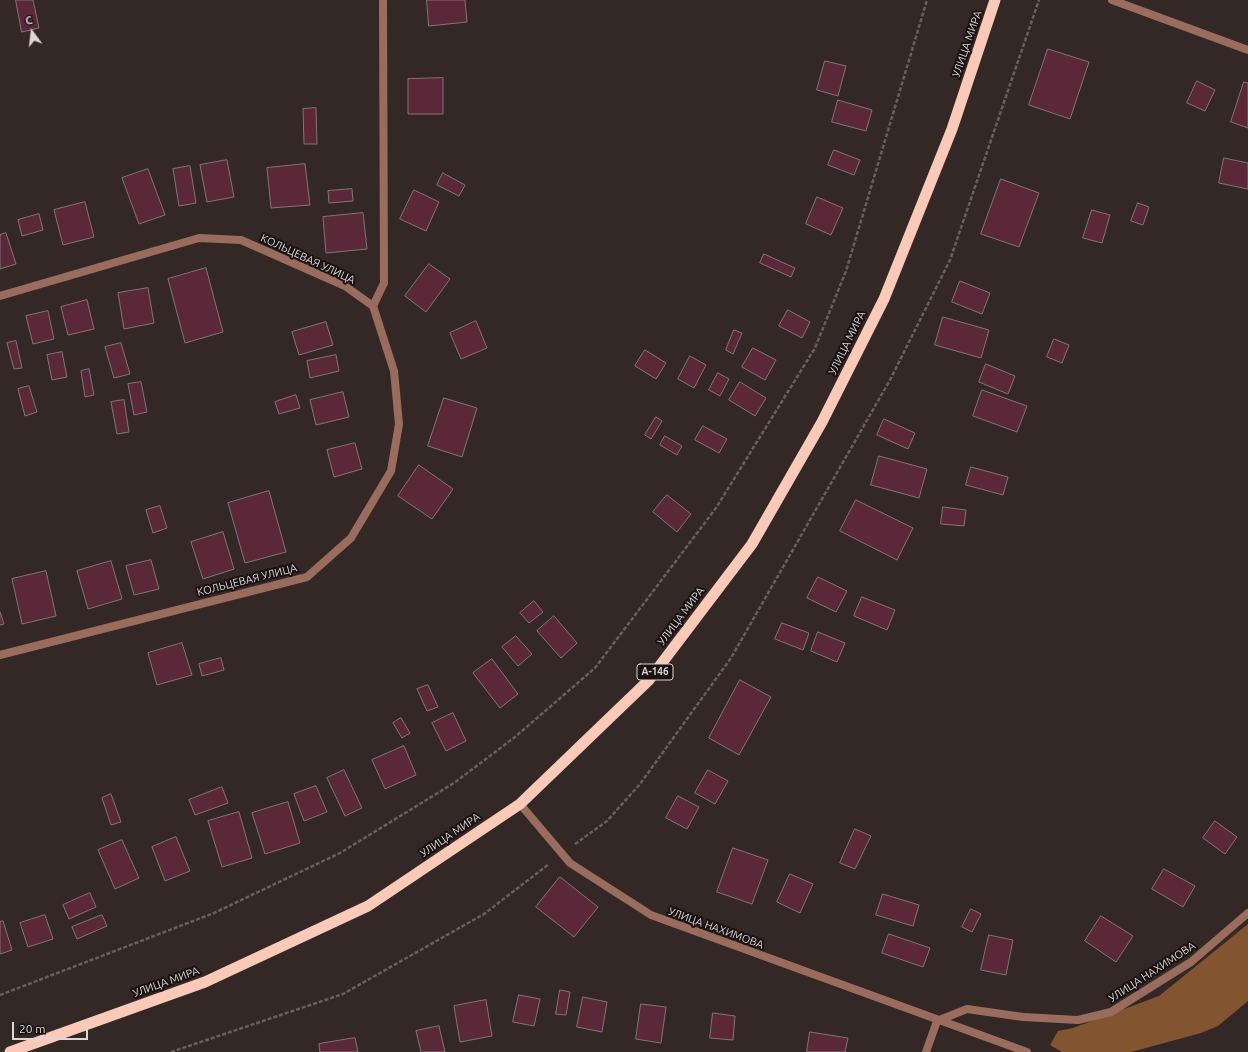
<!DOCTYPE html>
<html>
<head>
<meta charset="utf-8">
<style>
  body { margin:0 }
  #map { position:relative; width:1248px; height:1052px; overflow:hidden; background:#342827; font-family:Ubuntu,sans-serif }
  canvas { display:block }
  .north { position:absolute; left:12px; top:12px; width:40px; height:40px; -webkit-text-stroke:3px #181212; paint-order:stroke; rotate:345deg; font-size:11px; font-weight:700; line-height:16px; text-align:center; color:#ded5d5 }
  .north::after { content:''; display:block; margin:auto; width:14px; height:18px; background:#ded5d5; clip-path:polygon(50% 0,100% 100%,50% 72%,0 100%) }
  .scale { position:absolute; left:12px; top:1022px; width:76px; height:18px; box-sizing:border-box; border:2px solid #ded5d5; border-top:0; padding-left:5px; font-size:12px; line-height:14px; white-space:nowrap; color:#ded5d5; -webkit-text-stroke:3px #181212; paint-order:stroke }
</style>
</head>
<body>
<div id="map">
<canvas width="1248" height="1052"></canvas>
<div class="north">С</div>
<div class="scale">20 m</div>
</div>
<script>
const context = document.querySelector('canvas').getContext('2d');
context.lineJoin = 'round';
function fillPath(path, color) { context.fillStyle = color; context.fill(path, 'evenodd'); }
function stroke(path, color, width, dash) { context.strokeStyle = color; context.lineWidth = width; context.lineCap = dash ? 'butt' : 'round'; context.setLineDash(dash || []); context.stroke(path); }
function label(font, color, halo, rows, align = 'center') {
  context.font = font + ' Ubuntu,sans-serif'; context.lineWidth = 4; context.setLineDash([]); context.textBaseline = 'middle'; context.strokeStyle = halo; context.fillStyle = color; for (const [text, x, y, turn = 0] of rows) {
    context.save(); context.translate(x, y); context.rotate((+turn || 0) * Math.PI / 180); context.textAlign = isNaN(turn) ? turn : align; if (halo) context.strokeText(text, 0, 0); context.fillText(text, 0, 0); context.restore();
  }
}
fillPath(new Path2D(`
  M1248,924v77l-30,25 -17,7 -70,19h-69l-12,-7 8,-14 15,-3 86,-32z`), '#825530');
const building = new Path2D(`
  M16,0h17l6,28 -17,4z
  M427,0h38l2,22 -38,4z
  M1048,49l41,13 -19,57 -41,-14z
  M825,61l21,5 -8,30 -21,-6z
  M443,78v36h-35v-35z
  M1197,81l18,9 -10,21 -18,-8z
  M1244,82l4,1v45l-17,-6z
  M838,100l34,10 -6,21 -34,-9z
  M316,108l1,36h-13l-1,-35z
  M834,150l26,10 -6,15 -26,-10z
  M1224,158l24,5v26l-29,-6z
  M227,160l7,37 -27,5 -7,-37z
  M305,164l5,41 -39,3 -4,-40z
  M190,166l6,37 -17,3 -6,-37z
  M148,169l17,46 -26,9 -17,-46z
  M443,173l22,12 -6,11 -22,-11z
  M1001,179l38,14 -20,54 -38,-13z
  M352,189l1,12 -24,2 -1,-12z
  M414,190l25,12 -13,29 -26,-12z
  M817,197l26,11 -12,27 -25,-11z
  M85,202l9,35 -31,8 -9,-35z
  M1138,203l11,4 -6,18 -12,-4z
  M1092,210l18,5 -8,28 -19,-5z
  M363,213l4,36 -41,4 -3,-36z
  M39,214l4,16 -21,6 -4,-16z
  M6,233l10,31 -16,5v-34z
  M764,254l31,14 -4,9 -31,-14z
  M429,264l21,15 -24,33 -21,-16z
  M206,268l17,64 -38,11 -17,-64z
  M960,281l30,12 -8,21 -30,-12z
  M148,288l6,35 -30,6 -6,-36z
  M87,300l7,29 -26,6 -7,-28z
  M788,310l22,12 -8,16 -23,-12z
  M48,311l6,28 -21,5 -7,-28z
  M943,317l46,13 -8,28 -46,-13z
  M476,321l11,27 -26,11 -11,-26z
  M326,322l7,23 -34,10 -7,-23z
  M734,330l8,3 -9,21 -7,-4z
  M1054,339l15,6 -7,18 -15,-6z
  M16,341l6,27 -8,1 -7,-26z
  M121,343l9,31 -16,4 -9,-31z
  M753,348l23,12 -11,20 -23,-13z
  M645,350l21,13 -10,16 -21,-13z
  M62,352l5,25 -15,3 -5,-25z
  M336,355l3,16 -29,7 -3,-17z
  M690,356l16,9 -12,23 -16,-9z
  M986,364l29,12 -7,18 -29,-12z
  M89,369l5,26 -9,2 -4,-26z
  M718,373l11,6 -9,17 -11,-6z
  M141,382l6,30 -13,3 -6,-31z
  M740,382l26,16 -11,18 -26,-16z
  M29,386l8,26 -12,4 -7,-27z
  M982,390l45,16 -10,26 -44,-16z
  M343,392l6,25 -33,8 -6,-25z
  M296,395l4,13 -21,6 -4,-12z
  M444,398l33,10 -15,49 -34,-11z
  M124,400l5,32 -12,2 -6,-32z
  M656,417l6,4 -11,18 -6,-4z
  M884,419l31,14 -7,16 -31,-14z
  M703,426l24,13 -8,14 -24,-13z
  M665,436l17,10 -5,9 -17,-10z
  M355,443l7,26 -28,8 -7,-27z
  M879,456l48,13 -8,29 -48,-13z
  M419,465l34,24 -21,30 -34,-23z
  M971,467l37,10 -5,18 -37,-10z
  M269,491l17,61 -41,11 -17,-60z
  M667,495l24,19 -14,18 -24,-20z
  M856,500l57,28 -16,32 -57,-29z
  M160,506l7,22 -14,5 -7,-23z
  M943,507l23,3 -2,16 -23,-2z
  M223,532l11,37 -31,10 -12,-37z
  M151,560l8,29 -25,6 -8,-29z
  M111,561l11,38 -34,10 -11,-38z
  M46,571l10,45 -34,8 -10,-45z
  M818,577l29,14 -11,21 -29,-14z
  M862,597l33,13 -8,20 -33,-14z
  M534,601l9,11 -14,11 -9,-10z
  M0,612l4,12 -4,1z
  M554,616l23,27 -16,15 -24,-27z
  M782,623l27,10 -6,17 -28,-11z
  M818,632l27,11 -8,19 -26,-11z
  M516,636l16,18 -14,12 -16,-19z
  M182,643l10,32 -35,10 -9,-32z
  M221,658l3,12 -22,6 -3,-12z
  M492,659l26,35 -18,14 -27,-35z
  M740,680l31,17 -32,58 -30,-17z
  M428,685l10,22 -11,4 -10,-22z
  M453,713l13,28 -20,10 -14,-28z
  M401,718l9,15 -8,5 -9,-15z
  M404,746l12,29 -31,14 -13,-29z
  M344,770l18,38 -17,8 -18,-38z
  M708,770l20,11 -13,23 -20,-11z
  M316,786l11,26 -23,9 -10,-27z
  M222,787l6,16 -33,12 -6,-15z
  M111,794l10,28 -10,3 -9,-27z
  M678,796l21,11 -12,22 -21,-11z
  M288,802l12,41 -35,11 -13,-41z
  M239,812l13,46 -30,9 -14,-46z
  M1215,821l22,16 -12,17 -22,-16z
  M855,829l16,7 -16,33 -15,-6z
  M176,837l14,34 -25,10 -13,-34z
  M122,840l17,38 -24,11 -17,-39z
  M733,848l35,12 -16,44 -35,-12z
  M1164,869l31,17 -12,21 -31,-18z
  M790,874l23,10 -13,29 -23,-11z
  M560,877l38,30 -24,30 -38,-30z
  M90,893l6,14 -27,12 -6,-14z
  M883,894l36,11 -6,21 -37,-11z
  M971,909l10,5 -9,18 -10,-5z
  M45,915l8,24 -25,8 -8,-24z
  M102,915l5,11 -30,13 -5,-12z
  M1101,916l32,20 -17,26 -31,-21z
  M3,921l9,29 -12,4v-32z
  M889,934l41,14 -7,19 -41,-14z
  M989,935l24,5 -7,35 -25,-5z
  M560,990l10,2 -4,23 -10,-1z
  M519,995l21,4 -6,27 -21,-4z
  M583,997l24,5 -5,30 -25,-5z
  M486,1000l6,36 -32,6 -6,-36z
  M641,1004l25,3 -5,36 -25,-4z
  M713,1013l22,3 -2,24 -23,-2z
  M439,1026l6,26h-24l-5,-21z
  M810,1032l38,6 -3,14h-38z
  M355,1038l3,14h-38l-1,-8z`);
fillPath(building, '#5b283a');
stroke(building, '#837478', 1);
stroke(new Path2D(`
  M575,844l32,-23 33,-37 91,-126 159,-278 60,-120 89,-260
  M0,995l214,-82 126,-60 114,-70 61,-46 80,-69 121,-160 99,-160 31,-77 81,-271
  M171,1052l172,-58 141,-80 65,-50`), '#6a5f5e', 2.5, [4, 2]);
stroke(new Path2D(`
  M373,306l11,-23 -1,-283`), '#996c5d', 8);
stroke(new Path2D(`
  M1112,0l136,50
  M0,296l199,-58 42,2 104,46 28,20 21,65 5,53 -8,47 -40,67 -44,39 -307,78
  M520,804l50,59 81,52 376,137
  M926,1052l11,-31 30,-12 56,8 55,3 33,-8 80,-50 57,-49`), '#996c5d', 8);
stroke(new Path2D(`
  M10,1052l195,-70 163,-76 152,-102 129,-124 103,-136 70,-122 62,-123 68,-170 43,-129`), '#fac9b8', 11);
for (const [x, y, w] of [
  [655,672,36]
]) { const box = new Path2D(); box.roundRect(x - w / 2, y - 8, w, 16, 3); context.fillStyle = '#181212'; context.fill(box); stroke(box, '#ded5d5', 1); }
label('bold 10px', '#ded5d5', null, [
  ["А-146",655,672]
]);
label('11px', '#ded5d5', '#181212', [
  ["УЛИЦА МИРА",967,44,-71],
  ["КОЛЬЦЕВАЯ УЛИЦА",308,259,25],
  ["УЛИЦА МИРА",847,343,-64],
  ["КОЛЬЦЕВАЯ УЛИЦА",247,580,-14],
  ["УЛИЦА МИРА",681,616,-53],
  ["УЛИЦА МИРА",450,835,-34],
  ["УЛИЦА НАХИМОВА",716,928,20],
  ["УЛИЦА НАХИМОВА",1152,972,-33],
  ["УЛИЦА МИРА",166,982,-20]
]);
</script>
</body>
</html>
